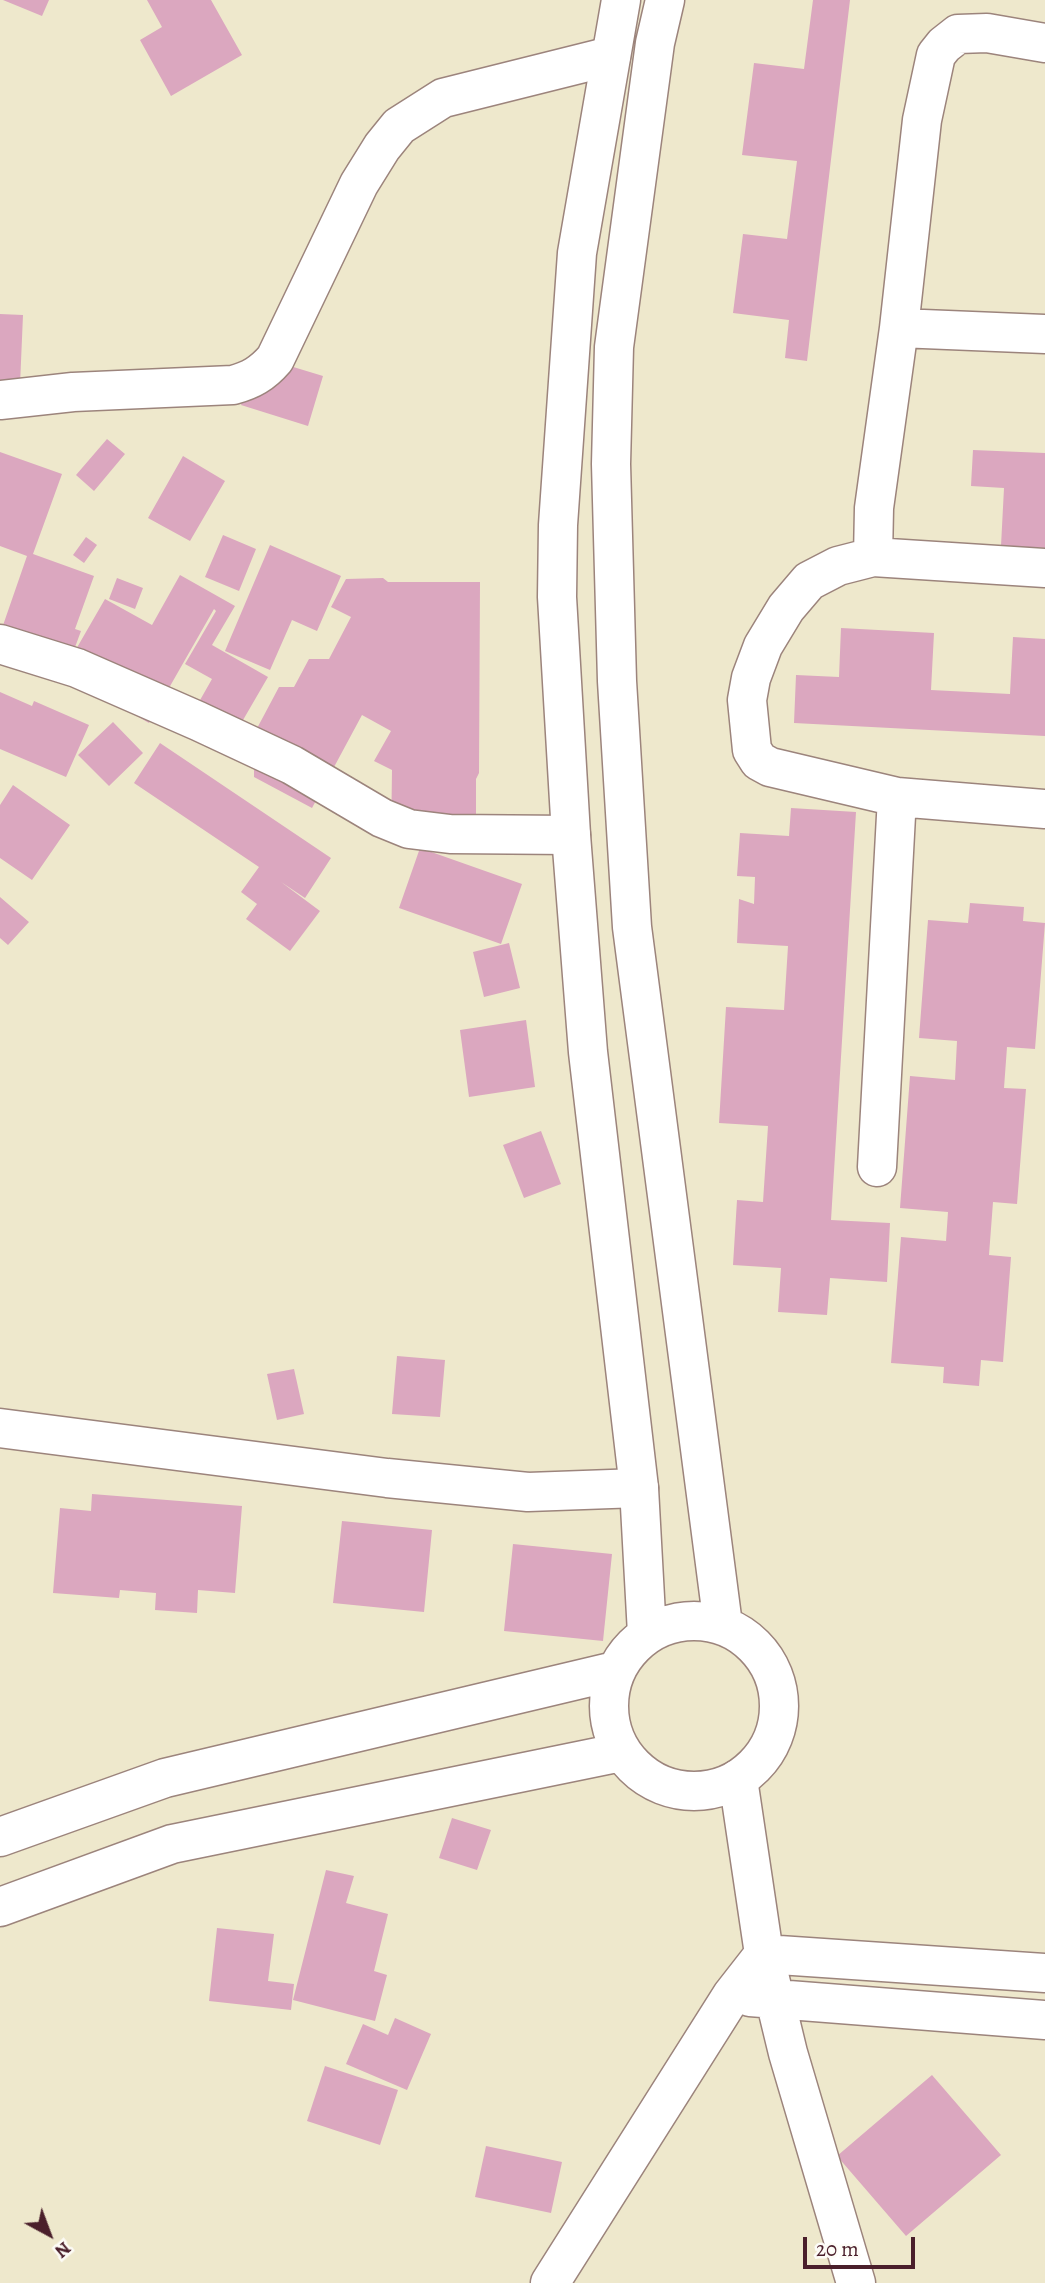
<!DOCTYPE html>
<html>
<head>
<meta charset="utf-8">
<style>
  body { margin:0 }
  #map { position:relative; width:1045px; height:2283px; overflow:hidden; background:#eee8cc; font-family:Alegreya,serif }
  canvas { display:block }
  .north { position:absolute; left:14px; top:2199px; width:70px; height:70px; -webkit-text-stroke:5px #fdfcf7; paint-order:stroke; rotate:139deg; font-size:19px; font-weight:700; line-height:28px; text-align:center; color:#4a1f2b }
  .north::after { content:''; display:block; margin:auto; width:24px; height:32px; background:#4a1f2b; clip-path:polygon(50% 0,100% 100%,50% 72%,0 100%) }
  .scale { position:absolute; left:803px; top:2237px; width:112px; height:32px; box-sizing:border-box; border:4px solid #4a1f2b; border-top:0; padding-left:9px; font-size:21px; line-height:24px; white-space:nowrap; color:#4a1f2b; -webkit-text-stroke:5px #fdfcf7; paint-order:stroke }
</style>
</head>
<body>
<div id="map">
<canvas width="1045" height="2283"></canvas>
<div class="north">N</div>
<div class="scale">20 m</div>
</div>
<script>
const context = document.querySelector('canvas').getContext('2d');
context.lineJoin = 'round';
function fillPath(path, color) { context.fillStyle = color; context.fill(path, 'evenodd'); }
function stroke(path, color, width, dash) { context.strokeStyle = color; context.lineWidth = width; context.lineCap = dash ? 'butt' : 'round'; context.setLineDash(dash || []); context.stroke(path); }
fillPath(new Path2D(`
  M3,0h46l-7,16z
  M147,0h64l31,55 -71,41 -31,-56 22,-13z
  M813,0h37l-43,361 -22,-3 4,-38 -56,-7 10,-79 44,5 10,-78 -55,-6 12,-92 50,6z
  M0,314l23,1 -3,70h-20z
  M257,356l66,20 -15,50 -67,-21z
  M107,439l18,15 -31,37 -18,-16z
  M973,450l72,3v95l-44,-2 3,-58 -33,-2z
  M0,452l62,22 -29,80 61,22 -19,53 6,2 -10,27 34,-59 47,26 28,-50 55,31 -23,39 56,32 -36,62 -41,-23 21,-37 -27,-15 31,-53 -2,-2 -65,114 -84,-48 -65,-41 27,-78 -27,-10z
  M183,456l42,25 -35,60 -42,-23z
  M223,535l33,14 -17,42 -34,-14z
  M86,537l11,8 -13,18 -11,-8z
  M270,545l71,31 -24,55 -25,-11 -22,50 -45,-19z
  M117,578l26,10 -8,21 -26,-10z
  M383,578l5,4h92l-1,191 -3,6v62l-85,1 1,-72 -18,-9 17,-30 -29,-16 -50,93 -58,-31v-43l25,-47h15l15,-28h20l22,-42 -20,-10 15,-28z
  M841,628l93,5 -3,57 79,4 3,-57 32,2v97l-251,-13 2,-48 43,2z
  M0,692l32,14 2,-5 55,24 -23,52 -66,-28z
  M113,722l30,31 -34,33 -31,-31z
  M160,743l171,115 -26,40 -24,-16 39,29 -30,40 -44,-32 11,-15 -16,-12 18,-25 -125,-84z
  M13,785l57,40 -38,55 -32,-22v-53z
  M791,808l65,4 -25,408 59,3 -3,59 -57,-4 -3,37 -49,-3 3,-44 -48,-3 4,-65 26,2 5,-76 -49,-3 7,-116 58,3 4,-64 -51,-3 2,-44 15,5 1,-27 -18,-1 3,-43 49,3z
  M420,848l102,36 -21,60 -102,-36z
  M0,897l29,25 -21,23 -8,-7z
  M970,903l54,4 -1,14 22,2 -10,126 -28,-2 -3,41 22,1 -9,115 -24,-2 -4,53 22,2 -8,105 -22,-2 -2,26 -36,-3 1,-16 -53,-4 10,-126 45,4 2,-29 -48,-4 10,-132 45,4 2,-39 -38,-3 9,-118 40,3z
  M509,943l11,45 -36,9 -11,-45z
  M526,1020l9,67 -66,10 -9,-67z
  M541,1131l20,53 -37,14 -21,-53z
  M397,1356l48,4 -5,57 -48,-3z
  M294,1369l10,45 -27,6 -10,-46z
  M92,1494l150,12 -7,87 -37,-3 -1,23 -42,-3 1,-17 -36,-3 -1,8 -66,-5 7,-85 31,3z
  M342,1521l90,9 -8,82 -91,-9z
  M513,1544l99,10 -9,87 -99,-10z
  M452,1818l39,12 -14,40 -38,-12z
  M326,1870l28,6 -8,27 42,11 -14,57 13,4 -12,46 -82,-21z
  M217,1928l57,6 -6,47 26,3 -3,26 -82,-9z
  M395,2018l36,16 -24,56 -61,-26 17,-40 25,11z
  M325,2066l73,24 -18,55 -73,-24z
  M932,2075l69,80 -95,81 -69,-80z
  M486,2146l76,16 -11,51 -76,-16z`), '#dba7bf');
const minor = new Path2D(`
  M1045,43l-58,-10 -29,1 -14,11 -8,10 -14,65 -23,208 146,6
  M0,400l73,-8 160,-7c18,-5 29,-11 42,-26l84,-175 23,-37 17,-21 44,-28 168,-42
  M873,557l1,-49 25,-180
  M1045,568l-172,-11 -35,9 -29,15 -23,27 -23,38 -12,32 -4,22 5,50 7,11 11,6 127,30 148,12
  M0,644l77,24 121,53 94,44 90,53 27,11 41,5 121,1
  M877,1167l20,-370
  M0,1428l387,50 141,14 111,-4
  M738,1779l26,175 24,99 68,230
  M750,1997l295,23
  M550,2283l182,-288 32,-41 281,19`);
const tertiary = new Path2D(`
  M621,0l-44,253 -19,272 -1,72 14,238 17,217 51,436 8,146
  M665,0l-10,43 -41,304 -3,117 6,217 15,246 91,698
  M609 1706a85 85 0 1 1 170 0a85 85 0 1 1-170 0Z
  M0,1837l165,-59 450,-107
  M0,1907l172,-63 450,-92`);
stroke(minor, '#9c847c', 41);
stroke(tertiary, '#9c847c', 41);
stroke(minor, '#fff', 38);
stroke(tertiary, '#fff', 38);
</script>
</body>
</html>
